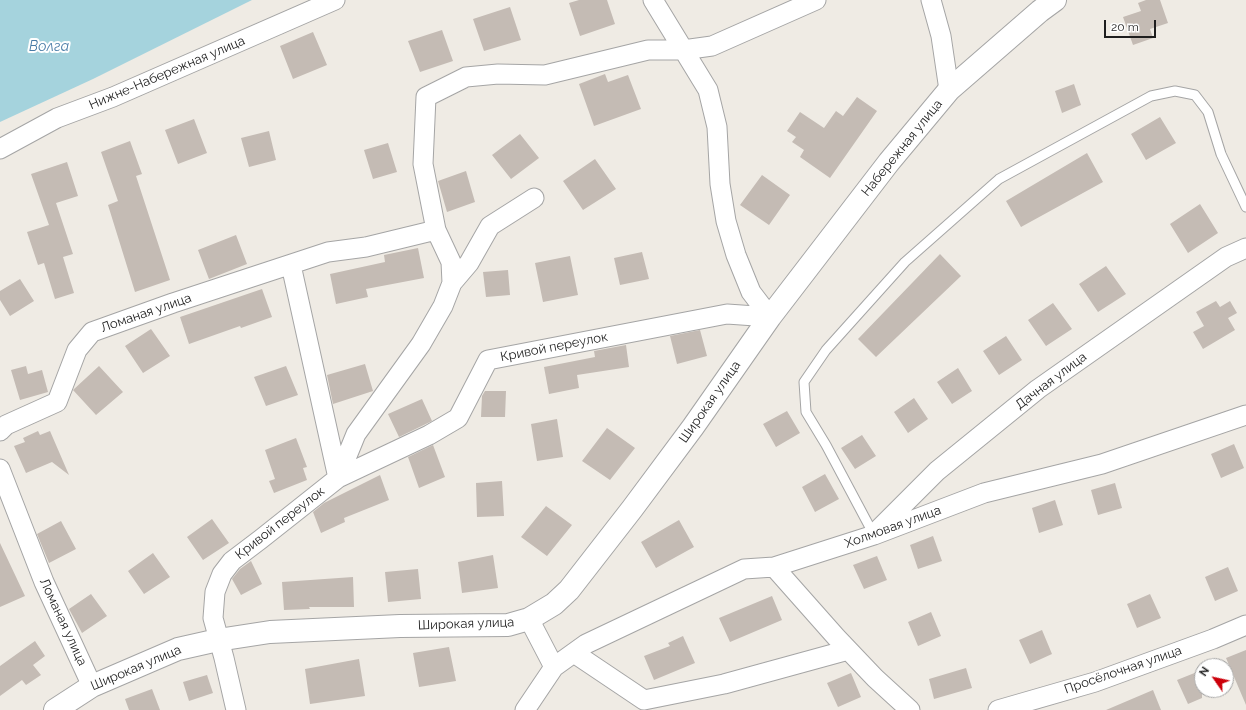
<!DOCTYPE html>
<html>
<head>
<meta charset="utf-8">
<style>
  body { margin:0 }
  #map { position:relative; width:1246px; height:710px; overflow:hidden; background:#efebe4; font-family:Raleway,sans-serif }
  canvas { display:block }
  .north { position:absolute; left:1194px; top:658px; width:40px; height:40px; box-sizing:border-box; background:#fff; border:1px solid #a5a5a5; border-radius:50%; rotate:304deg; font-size:11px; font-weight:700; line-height:16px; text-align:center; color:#1e1e1e }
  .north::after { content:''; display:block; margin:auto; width:14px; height:18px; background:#cc000a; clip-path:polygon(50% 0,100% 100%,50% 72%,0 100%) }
  .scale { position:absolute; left:1104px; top:20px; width:52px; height:18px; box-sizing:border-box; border:2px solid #1e1e1e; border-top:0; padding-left:5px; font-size:12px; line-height:14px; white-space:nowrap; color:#1e1e1e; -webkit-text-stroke:3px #fff; paint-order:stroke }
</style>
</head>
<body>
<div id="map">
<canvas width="1246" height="710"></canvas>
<div class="north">N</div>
<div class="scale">20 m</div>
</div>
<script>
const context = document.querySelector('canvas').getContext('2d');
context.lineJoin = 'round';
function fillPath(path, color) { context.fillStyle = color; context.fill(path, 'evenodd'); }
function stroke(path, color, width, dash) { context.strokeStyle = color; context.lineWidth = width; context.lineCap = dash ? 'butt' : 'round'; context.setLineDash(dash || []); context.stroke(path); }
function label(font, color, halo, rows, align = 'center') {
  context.font = font + ' Raleway,sans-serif'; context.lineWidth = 4; context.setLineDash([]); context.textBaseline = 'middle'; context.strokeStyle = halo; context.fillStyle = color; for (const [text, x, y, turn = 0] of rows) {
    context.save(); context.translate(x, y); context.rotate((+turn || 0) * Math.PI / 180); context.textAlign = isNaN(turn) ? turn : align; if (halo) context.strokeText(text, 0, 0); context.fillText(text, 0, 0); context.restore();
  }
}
fillPath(new Path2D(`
  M0,0h252l-159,79 -93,43z`), '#a5d3dd');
fillPath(new Path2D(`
  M579,0h28l8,24 -35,12 -11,-33z
  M1146,0h14l8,23 -18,6 3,9 -20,7 -10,-28 18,-6 -3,-8z
  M510,7l11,33 -37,11 -11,-32z
  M442,30l11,31 -33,11 -12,-31z
  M313,32l14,33 -34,14 -13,-33z
  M605,74l3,8 20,-7 13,34 -47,17 -15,-42z
  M1074,84l7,21 -19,8 -7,-22z
  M857,97l20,14 -47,67 -30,-21 4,-7 -12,-8 4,-5 -9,-6 13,-19 24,16 12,-17 7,5z
  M1160,117l16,26 -30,17 -15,-26z
  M194,119l13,34 -29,11 -13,-34z
  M269,131l7,29 -27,7 -8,-29z
  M520,134l19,24 -28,21 -19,-24z
  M130,141l12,33 -6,2 34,104 -35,12 -27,-87 10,-4 -17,-49z
  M388,143l9,29 -24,7 -9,-29z
  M1087,153l16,29 -82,45 -15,-26z
  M595,159l21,30 -33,21 -20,-29z
  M67,162l11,34 -22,7 17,51 -10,3 11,36 -19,6 -11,-36 -6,2 -11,-33 22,-7 -18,-51z
  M466,171l9,31 -28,10 -9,-31z
  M762,175l28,20 -21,30 -29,-20z
  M1200,204l18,29 -30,20 -18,-29z
  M236,235l11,29 -38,15 -11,-29z
  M418,248l6,30 -58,11 2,8 -32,7 -6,-30 55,-12 -1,-7z
  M642,252l7,27 -29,6 -6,-27z
  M940,254l21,22 -85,81 -18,-18z
  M570,256l8,39 -35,7 -8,-39z
  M1106,266l20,28 -28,18 -19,-28z
  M508,270l2,25 -24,2 -3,-25z
  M20,279l14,22 -24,15 -10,-16v-9z
  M262,289l10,28 -31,11 -1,-2 -51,18 -9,-27z
  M1216,301l4,6 10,-6 7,12 -9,5 7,12 -32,19 -10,-17 11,-6 -8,-14z
  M1053,303l19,26 -26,17 -18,-26z
  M151,329l19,27 -27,17 -18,-27z
  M700,330l7,26 -30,8 -7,-28z
  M1006,336l16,24 -23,15 -16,-24z
  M626,345l3,22 -52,8 2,13 -30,6 -5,-27 51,-10 -1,-6z
  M365,364l8,27 -40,13 -6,-29z
  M26,366l2,8 14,-4 6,22 -28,8 -9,-30z
  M99,366l24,26 -27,23 -23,-25z
  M286,366l12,29 -32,11 -12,-29z
  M958,368l14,23 -20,13 -15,-22z
  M485,391h21l-1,26h-24l1,-21z
  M914,398l14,21 -20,14 -14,-21z
  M422,399l10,22 -33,16 -11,-23z
  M787,411l13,22 -24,14 -13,-23z
  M557,419l6,38 -26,4 -6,-37z
  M607,428l28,20 -25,32 -28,-19z
  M38,431l2,4 10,-4 19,44 -17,-13 -26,11 -12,-27 11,-4 -2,-4z
  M862,435l14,21 -21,13 -14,-21z
  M296,438l11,29 -4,1 4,12 -33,13 -5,-12 6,-2 -10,-29z
  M1234,444l10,24 -23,10 -10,-24z
  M433,445l12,32 -26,11 -11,-31z
  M825,474l14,25 -24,13 -13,-25z
  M380,475l9,25 -45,18 1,4 -24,11 -8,-21 11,-9z
  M502,481l2,35 -27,1 -1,-34z
  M1115,483l7,25 -24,7 -7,-25z
  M1055,500l8,25 -24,8 -7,-25z
  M546,506l26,19 -25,31 -26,-19z
  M212,519l17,24 -26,17 -16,-23z
  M679,520l15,27 -38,21 -15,-26z
  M61,521l15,28 -27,14 -12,-29z
  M933,536l9,25 -24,8 -8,-24z
  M0,543l25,53 -25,11z
  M153,553l17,24 -26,17 -16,-23z
  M493,555l5,33 -36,5 -4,-31z
  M877,556l10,24 -23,9 -11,-24z
  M251,561l11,23 -21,11 -9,-16 8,-10z
  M1228,567l10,24 -23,10 -10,-24z
  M418,569l3,30 -33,3 -3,-30z
  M353,577l1,30h-45l1,2 -26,1 -2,-28z
  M91,594l16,22 -25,17 -13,-24z
  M1150,594l11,24 -24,10 -10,-24z
  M772,596l10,24 -52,22 -11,-24z
  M931,612l10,24 -23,10 -10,-24z
  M1042,630l10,24 -22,10 -11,-24z
  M683,636l12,27 -41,17 -10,-24 26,-10 -2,-3z
  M35,641l10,15 -12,9 8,10 -15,10 -4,-5 -22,16v-30z
  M449,647l7,34 -37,6 -6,-34z
  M1246,650v55l-20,-47z
  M359,659l6,37 -55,8 -5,-35z
  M966,668l6,20 -38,11 -5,-20z
  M1202,670v28l-14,6 -11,-24z
  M851,673l10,24 -23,10 -11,-24z
  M207,675l6,18 -24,8 -6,-19z
  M152,689l8,21h-31l-4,-11z
  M1153,690l8,20h-55z`), '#c4bbb4');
const service = new Path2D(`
  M874,535l-48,-90 -20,-33 -2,-30 22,-32 79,-88 94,-83 152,-83 24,-5 20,4 13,17 13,42 25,53`);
const minor = new Path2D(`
  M653,0l55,90 9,37 3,57 6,37 10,34 15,37 19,25
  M931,0l10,36 8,54
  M0,149l57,-31 56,-21 222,-97
  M291,265l47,213
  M452,283l-1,-21 -15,-32 -13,-66 3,-67 40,-20 32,-3 47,1 103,-25h35l29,-4 104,-46
  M0,431l6,-6 51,-23 20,-52 15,-18 81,-29 155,-51 38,-5 70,-17
  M0,469l44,113 48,104
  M338,478l18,-44 65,-90 22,-38 9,-23 17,-20 21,-37 44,-28
  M877,531l60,-60 101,-82 188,-132 20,-9
  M774,567l62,70 39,41 35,32
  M529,619l25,48
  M574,653l70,47 80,-16 124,-34
  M236,710l-12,-52 -11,-40 2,-26 7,-18 10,-13 29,-22 77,-61 91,-43 29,-17 30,-58 239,-46 43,3
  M525,710l29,-43 32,-23 158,-75 30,-2 100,-32 110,-42 118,-29 144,-49
  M998,710l97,-28 118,-43 33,-14`);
const tertiary = new Path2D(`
  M55,710l37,-24 86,-37 40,-9 52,-8 130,-6 108,-1 21,-6 25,-15 15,-14 63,-81 61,-82 77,-110 119,-155 60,-72 91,-79 15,-11`);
stroke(service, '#a5a5a5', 11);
stroke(minor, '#a5a5a5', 21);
stroke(tertiary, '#a5a5a5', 24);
stroke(service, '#fff', 9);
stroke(minor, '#fff', 19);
stroke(tertiary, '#fff', 22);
label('13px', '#1e1e1e', '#fff', [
  ["Нижне-Набережная улица",167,73,-23],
  ["Набережная улица",902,148,-51],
  ["Ломаная улица",146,313,-19],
  ["Кривой переулок",554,347,-11],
  ["Дачная улица",1051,381,-37],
  ["Широкая улица",710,402,-55],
  ["Кривой переулок",280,523,-38],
  ["Холмовая улица",893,527,-20],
  ["Ломаная улица",63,622,65],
  ["Широкая улица",466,624,-2],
  ["Широкая улица",136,668,-23],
  ["Просёлочная улица",1123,670,-19]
]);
label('italic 14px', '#487ba6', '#fff', [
  ["Волга",49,47]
]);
</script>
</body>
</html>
